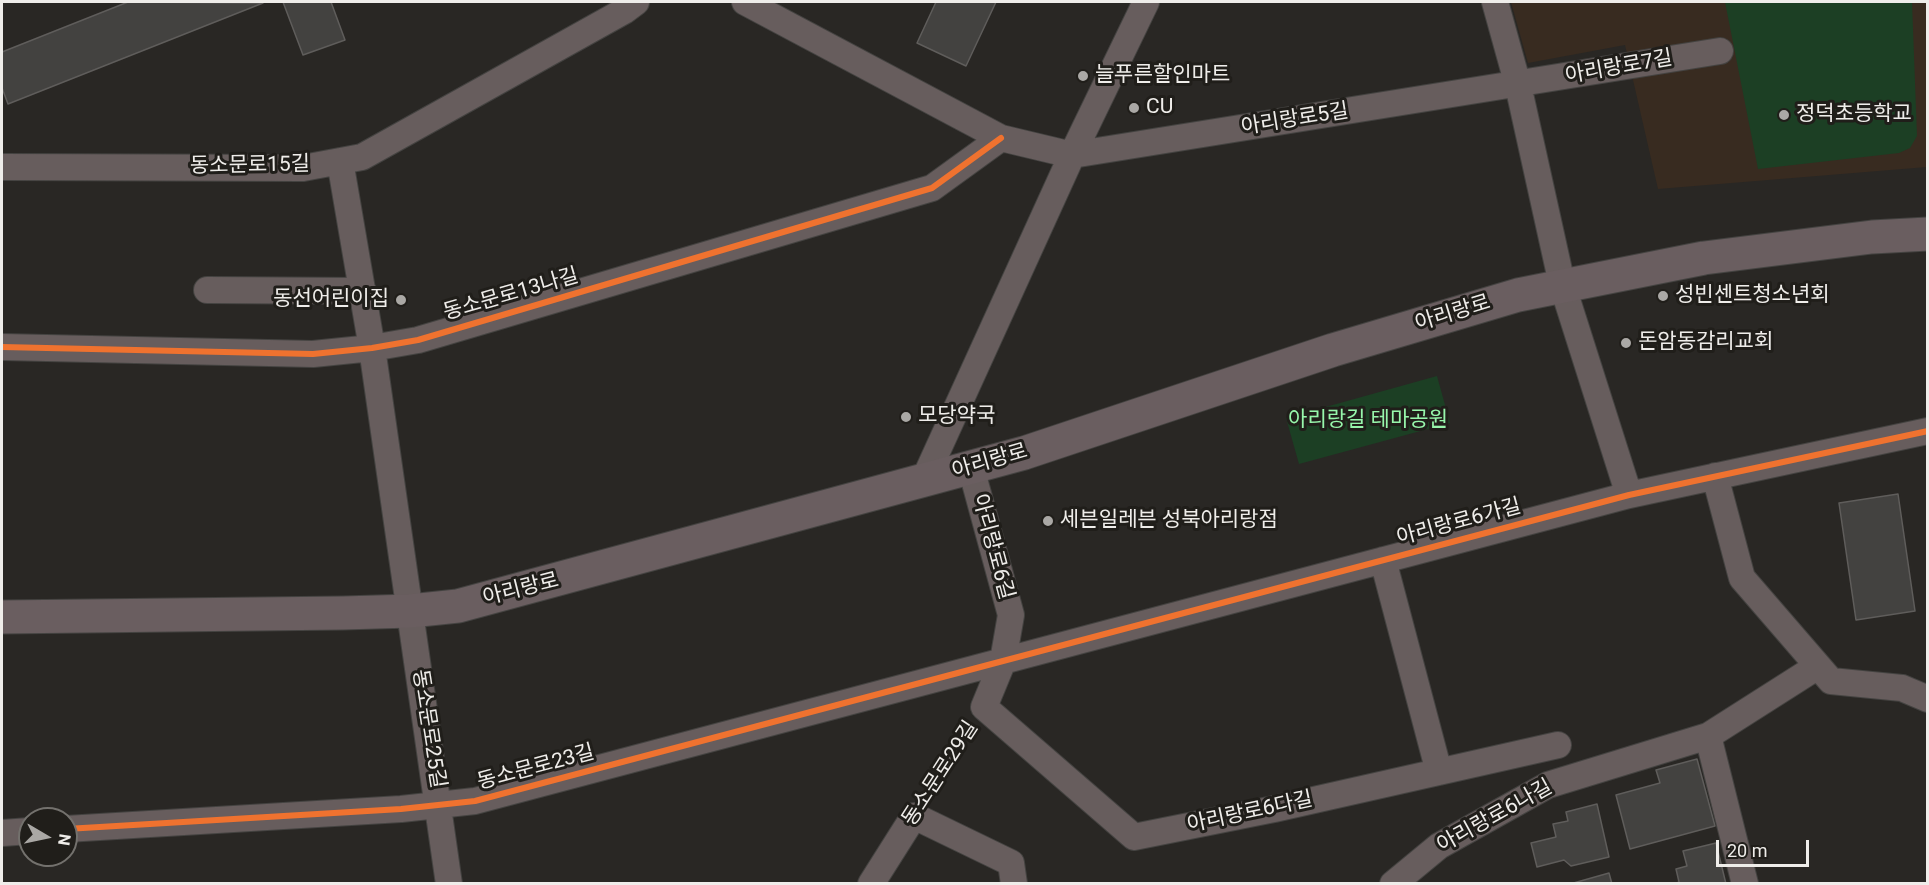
<!DOCTYPE html>
<html>
<head>
<meta charset="utf-8">
<style>
  body { margin:0 }
  #map { position:relative; width:1929px; height:885px; overflow:hidden; background:#292724; font-family:Roboto,sans-serif }
  canvas { display:block }
  .frame { position:absolute; inset:0; border:3px solid #efedea; pointer-events:none }
  .north { position:absolute; left:18px; top:807px; width:60px; height:60px; box-sizing:border-box; background:#201e1a; border:2px solid #73716d; border-radius:50%; rotate:99deg; font-size:16px; font-weight:700; line-height:24px; text-align:center; color:#efedea }
  .north::after { content:''; display:block; margin:auto; width:21px; height:27px; background:#aaa8a5; clip-path:polygon(50% 0,100% 100%,50% 72%,0 100%) }
  .scale { position:absolute; left:1716px; top:840px; width:93px; height:27px; box-sizing:border-box; border:3px solid #efedea; border-top:0; padding-left:8px; font-size:18px; line-height:21px; white-space:nowrap; color:#efedea; -webkit-text-stroke:4px #201e1a; paint-order:stroke }
</style>
</head>
<body>
<div id="map">
<canvas width="1929" height="885"></canvas>
<div class="frame"></div>
<div class="north">N</div>
<div class="scale">20 m</div>
</div>
<script>
const context = document.querySelector('canvas').getContext('2d');
context.lineJoin = 'round';
function fillPath(path, color) { context.fillStyle = color; context.fill(path, 'evenodd'); }
function stroke(path, color, width, dash) { context.strokeStyle = color; context.lineWidth = width; context.lineCap = dash ? 'butt' : 'round'; context.setLineDash(dash || []); context.stroke(path); }
function label(font, color, halo, rows, align = 'center') {
  context.font = font + ' Roboto,"Noto Sans KR",sans-serif'; context.lineWidth = 6; context.setLineDash([]); context.textBaseline = 'middle'; context.strokeStyle = halo; context.fillStyle = color; for (const [text, x, y, turn = 0] of rows) {
    context.save(); context.translate(x, y); context.rotate((+turn || 0) * Math.PI / 180); context.textAlign = isNaN(turn) ? turn : align; if (halo) context.strokeText(text, 0, 0); context.fillText(text, 0, 0); context.restore();
  }
}
fillPath(new Path2D(`
  M1511,2h416v165l-269,22 -33,-144 -97,18z`), '#382b20');
fillPath(new Path2D(`
  M1725,2h187l5,134 -7,12 -11,5 -141,16z
  M1437,376l13,47 -151,41 -13,-46z`), '#1c3f24');
const building = new Path2D(`
  M128,2l135,1 -255,101 -6,-16v-36z
  M283,2h48l14,38 -42,15z
  M936,2h60l-30,64 -49,-23z
  M1898,494l17,117 -59,9 -17,-117z
  M1697,759l18,67 -85,23 -14,-54 44,-12 -4,-13z
  M1597,804l12,53 -38,9 -7,-6 -27,7 -6,-24 25,-6 -3,-13 15,-3 -2,-9z
  M1716,843l10,41h-52l5,-2 -3,-13 11,-3 -4,-15z
  M1609,873l3,11h-42z`);
fillPath(building, '#434240');
stroke(building, '#5f5d5b', 1.5);
const minor = new Path2D(`
  M745,2l256,136 71,17 648,-104
  M1495,2l23,83 44,199 67,211
  M340,161l32,187 77,536
  M2,167l301,1 59,-11 262,-146 12,-9
  M207,290l156,1
  M2,347l311,7 59,-6 46,-8 514,-152 69,-50
  M971,468l40,147 -8,46 -19,46 150,130 140,-28 284,-64
  M1715,476l27,102 89,103 71,7 26,11
  M924,480l148,-325 74,-153
  M1383,560l56,212
  M1708,736l37,148
  M66,829l335,-20 74,-8 1154,-306 299,-64
  M2,833l28,-2
  M871,884l43,-68 97,47 3,21
  M1393,884l46,-38 109,-61 160,-49 110,-70`);
const secondary = new Path2D(`
  M2,617l341,-4 67,-2 48,-5 566,-153 309,-103 185,-55 186,-37 168,-21 56,-3`);
stroke(minor, '#444341', 28);
stroke(secondary, '#444341', 35);
stroke(new Path2D(`
  M929,792l40,-62`), '#6a6363', 4, [4.5, 3]);
stroke(minor, '#675d5d', 26);
stroke(secondary, '#6a5e60', 33);
stroke(new Path2D(`
  M2,347l311,7 59,-6 46,-8 514,-152 69,-50
  M66,829l335,-20 74,-8 1154,-306 299,-64`), '#ef722f', 6);
for (const [x, y, r, color] of [
  [1083,76,6,"#aaa8a5"],
  [1134,108,6,"#aaa8a5"],
  [1784,115,6,"#aaa8a5"],
  [1663,296,6,"#aaa8a5"],
  [401,300,6,"#aaa8a5"],
  [1626,343,6,"#aaa8a5"],
  [906,417,6,"#aaa8a5"],
  [1048,521,6,"#aaa8a5"]
]) { const dot = new Path2D(); dot.arc(x, y, r, 0, 2 * Math.PI); context.fillStyle = color; context.fill(dot); stroke(dot, '#201e1a', 2); }
label('21px', '#efedea', '#201e1a', [
  ["아리랑로7길",1619,68,-10],
  ["아리랑로5길",1295,120,-9],
  ["동소문로15길",250,166,-1],
  ["동소문로13나길",511,295,-16],
  ["아리랑로",1453,314,-17],
  ["아리랑로",990,462,-16],
  ["아리랑로6가길",1459,523,-15],
  ["아리랑로6길",992,547,75],
  ["아리랑로",521,590,-14],
  ["동소문로25길",428,729,81],
  ["동소문로23길",536,768,-15],
  ["동소문로29길",941,774,-57],
  ["아리랑로6다길",1250,813,-12],
  ["아리랑로6나길",1495,817,-29]
]);
label('21px', '#efedea', '#201e1a', [
  ["늘푸른할인마트",1095,76],
  ["CU",1146,108],
  ["정덕초등학교",1796,115],
  ["성빈센트청소년회",1675,296],
  ["동선어린이집",389,300,"right"],
  ["돈암동감리교회",1638,343],
  ["모당약국",918,417],
  ["세븐일레븐 성북아리랑점",1060,521]
], 'left');
label('21px', '#97f6ab', '#201e1a', [
  ["아리랑길 테마공원",1368,421]
]);
</script>
</body>
</html>
